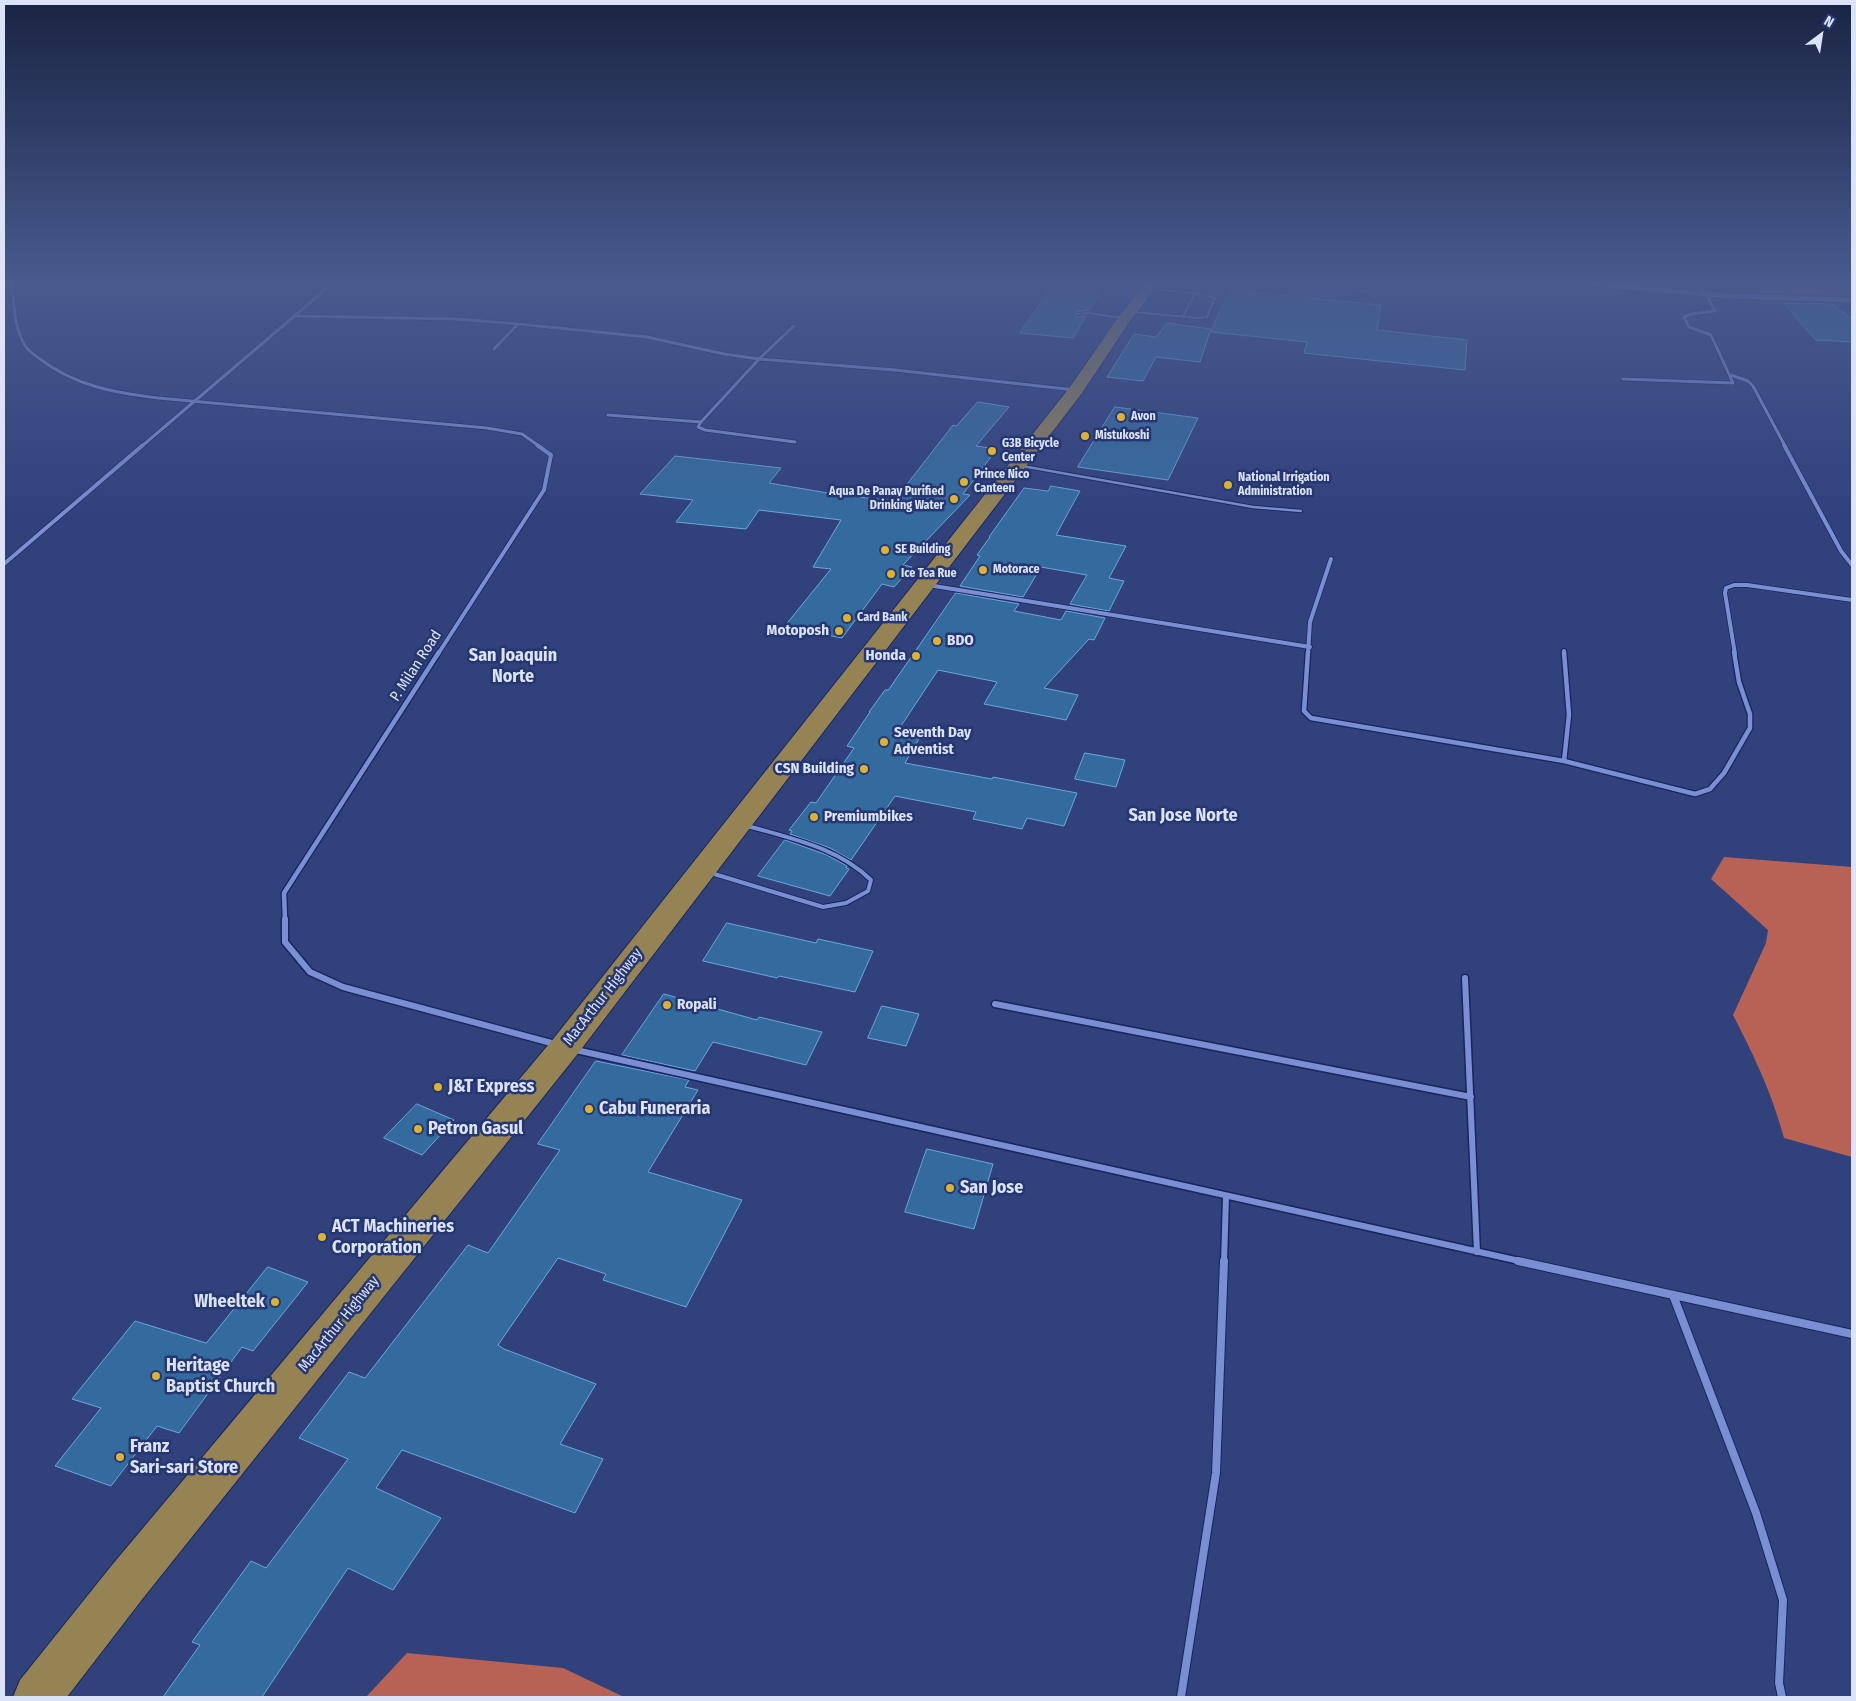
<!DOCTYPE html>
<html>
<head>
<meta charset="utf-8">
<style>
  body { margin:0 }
  #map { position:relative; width:1856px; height:1701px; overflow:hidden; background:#30417c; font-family:"Fira Sans Condensed",sans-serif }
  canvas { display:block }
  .frame { position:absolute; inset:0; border:5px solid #dbe3f9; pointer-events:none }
  .north { position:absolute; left:1796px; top:10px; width:50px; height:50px; -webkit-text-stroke:4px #263670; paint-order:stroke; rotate:31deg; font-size:14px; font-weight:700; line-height:20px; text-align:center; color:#dbe3f9 }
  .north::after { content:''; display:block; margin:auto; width:18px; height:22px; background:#dbe3f9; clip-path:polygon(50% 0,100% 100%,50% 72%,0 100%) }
</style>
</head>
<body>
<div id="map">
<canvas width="1856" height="1701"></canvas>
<div class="frame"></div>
<div class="north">N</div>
</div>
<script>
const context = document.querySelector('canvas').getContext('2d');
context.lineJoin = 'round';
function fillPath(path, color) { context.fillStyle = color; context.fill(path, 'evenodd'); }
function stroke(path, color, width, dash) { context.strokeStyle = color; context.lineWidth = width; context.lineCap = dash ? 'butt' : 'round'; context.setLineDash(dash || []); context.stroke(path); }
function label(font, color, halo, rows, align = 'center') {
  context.font = font + ' "Fira Sans Condensed",sans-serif'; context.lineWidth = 5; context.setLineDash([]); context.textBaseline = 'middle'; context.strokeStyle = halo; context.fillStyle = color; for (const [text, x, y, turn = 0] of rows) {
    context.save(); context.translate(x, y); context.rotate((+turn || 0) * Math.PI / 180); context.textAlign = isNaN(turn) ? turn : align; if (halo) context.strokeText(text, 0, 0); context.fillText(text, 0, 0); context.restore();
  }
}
fillPath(new Path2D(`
  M1731,284h121v12l-118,-4z`), '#a3594f');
fillPath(new Path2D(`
  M1724,857l128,10v290l-68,-19c-13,-47 -29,-80 -51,-123l33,-72 2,-13 -57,-51z
  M407,1653l156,15 61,29h-258z`), '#b86256');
const building = new Path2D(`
  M1054,284h48l-6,8 4,1 -11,17 -13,2 1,5 9,-1 -13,22 -53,-5z
  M1230,290l151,15 -4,25 90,10 -2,30 -161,-17 3,-11 -96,-10z
  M1784,303l48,1 20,15v23l-36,-2z
  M1167,323l44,6 -11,33 -44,-5 -13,24 -36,-4 27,-43 22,3z
  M978,402l31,5 -33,39 21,3 -34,45 7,1 -67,70 9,2 -18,20 -12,-3 -40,54 -58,-11 47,-58 -18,-2 28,-47 -82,-10 -13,19 -70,-7 17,-22 -53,-6 35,-38 106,12 -12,15 65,11 60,7 59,-76 3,1z
  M1115,407l83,11 -30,62 -90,-13z
  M1051,486l29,5 -24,44 70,11 -17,32 15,3 -15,30 -39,-7 17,-29 -46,-8 -18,30 -63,-11 20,-30 -3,-1 13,-18h-1l35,-49 24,3z
  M956,593l63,11 -5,7 47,9 5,-9 39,7 -11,22 -5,-1 -45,49 34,7 -12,25 -82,-16 13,-22 -59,-12 -41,62 23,5 -15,26 87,16 1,-2 84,16 -13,33 -37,-8 -5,11 -49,-10 3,-7 -81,-16 -44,64 -21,-12 -40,-14 2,-3 -3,-1 22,-28 5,1 38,-55 -7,-2 23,-34h-1l16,-22h3z
  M1085,753l40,7 -9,27 -41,-8z
  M785,840l42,15 20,11 -1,2 3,1 -19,27 -72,-20z
  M727,923l89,20 2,-4 55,12 -18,41 -76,-16 -2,2 -74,-17z
  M664,994l93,26 2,-3 63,15 -16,33 -93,-23 -18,29 -73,-16z
  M882,1006l37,8 -13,32 -38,-8z
  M596,1061l93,19 -4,7 13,3 -50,82 94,28 -56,107 -83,-27 3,-6 -48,-16 -60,87 6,4 92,35 -36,60 43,15 -28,54 -173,-63 -26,38 65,30 -48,72 -45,-22 -86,129h-99l37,-52 -8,-3 59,-81 15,7 82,-109 -49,-21 50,-66 16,6 103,-133 20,8 72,-103 -22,-6z
  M417,1104l37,16 -32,35 -38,-17z
  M927,1149l66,15 -19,65 -69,-17z
  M268,1267l40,15 -55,69 -11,-4 -63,86 -22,-7 -46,60 -56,-20 46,-58 -29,-9 63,-78 71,22z`);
fillPath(building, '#346b9f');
stroke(building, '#6da6de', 1);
const serviceFar2 = new Path2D(`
  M1335,284l32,8
  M1133,312l65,6 9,-1 8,-19 -20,-5 -45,-4
  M1078,314l11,-1 33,5
  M1183,317l12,-24`);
const serviceFar1 = new Path2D(`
  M1022,466l231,41 48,4`);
const service = new Path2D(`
  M711,873l112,34 23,-4 22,-12 3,-11c-34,-33 -79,-41 -123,-54`);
const minorFar4 = new Path2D(`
  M12,284c2,20 2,42 12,60 4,7 9,10 16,15 35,27 76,34 118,39l329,30 35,6 17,12
  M295,316l161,3 62,5 129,13 77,17 35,5 136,11 180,20
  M494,349l24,-25
  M1731,375l17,6 5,5 32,60
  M1623,379l110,4 -22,-48 -22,-8 -5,-10 7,-3 24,-3 -15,-27
  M608,415l93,7 58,-63 35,-33
  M701,422l-3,5 7,3 90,12
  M142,446l190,-162`);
const minorFar3 = new Path2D(`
  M1784,445l57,106 11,14
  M4,564l139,-119
  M928,585l382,62
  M1564,651v3
  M438,654l106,-164 7,-35 -14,-10
  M1308,654l2,-32 21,-63
  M1735,654l-10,-61 1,-5 8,-3h13l105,15`);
const minorFar2 = new Path2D(`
  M1308,652l-4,59 7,7 253,43 131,33 15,-5 14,-16 26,-45v-14l-11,-32 -5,-30
  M1564,761l5,-46 -5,-63
  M285,920l-1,-27 155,-241`);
const minorFar1 = new Path2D(`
  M285,919v23l25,30 33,15 212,57
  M1465,978l12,274
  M995,1004l476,93
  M576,1050l948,212
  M1224,1262l2,-65`);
const minor = new Path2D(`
  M1518,1261l334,73
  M1673,1295l83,218 27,87 -4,83 3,14
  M1181,1697l35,-224 8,-212`);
const tertiary = new Path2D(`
  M1592,284l137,12 123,4`);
const trunk = new Path2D(`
  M1145,284h14l-29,37 -48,72 -506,663 -432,541 -77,100h-54l7,-17 92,-115 442,-527 516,-651 49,-71z`);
stroke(serviceFar2, '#18255e', 3);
stroke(serviceFar1, '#18255e', 4.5);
stroke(service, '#18255e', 6);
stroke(minorFar4, '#18255e', 4.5);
stroke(minorFar3, '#18255e', 5.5);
stroke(minorFar2, '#18255e', 7);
stroke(minorFar1, '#18255e', 9);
stroke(minor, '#18255e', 10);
stroke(tertiary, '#18255e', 6);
stroke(trunk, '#18255e', 2);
stroke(serviceFar2, '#798fd1', 2);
stroke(serviceFar1, '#798fd1', 2.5);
stroke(service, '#798fd1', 4);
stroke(minorFar4, '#798fd1', 3);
stroke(minorFar3, '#798fd1', 4);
stroke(minorFar2, '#798fd1', 4.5);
stroke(minorFar1, '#798fd1', 6);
stroke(minor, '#798fd1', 8);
stroke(tertiary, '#798fd1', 5);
fillPath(trunk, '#958354');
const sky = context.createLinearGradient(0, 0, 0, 522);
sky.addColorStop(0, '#1a2444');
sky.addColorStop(0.54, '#485a8e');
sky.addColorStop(1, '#485a8e00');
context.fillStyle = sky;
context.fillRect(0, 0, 1856, 522);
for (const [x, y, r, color] of [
  [1121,417,5,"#dcb233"],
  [1085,436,5,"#dcb233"],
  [992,451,5,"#dcb233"],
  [964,482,5,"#dcb233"],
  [1228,485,5,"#dcb233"],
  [954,499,5,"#dcb233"],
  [885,550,5,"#dcb233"],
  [983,570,5,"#dcb233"],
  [891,574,5,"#dcb233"],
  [847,618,5,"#dcb233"],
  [839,631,5,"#dcb233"],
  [937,641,5,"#dcb233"],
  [916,656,5,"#dcb233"],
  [884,742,5,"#dcb233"],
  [864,769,5,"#dcb233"],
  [814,817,5,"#dcb233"],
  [667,1005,5,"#dcb233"],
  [438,1087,5,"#dcb233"],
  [589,1109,5,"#dcb233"],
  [418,1129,5,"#dcb233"],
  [950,1188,5,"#dcb233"],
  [322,1237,5,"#dcb233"],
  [275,1302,5,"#dcb233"],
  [156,1376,5,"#dcb233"],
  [120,1457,5,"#dcb233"]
]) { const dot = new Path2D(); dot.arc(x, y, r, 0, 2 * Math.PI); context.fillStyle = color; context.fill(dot); stroke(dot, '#263670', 2); }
label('bold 12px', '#dbe3f9', '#263670', [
  ["Avon",1131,417],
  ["Mistukoshi",1095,436],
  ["G3B Bicycle",1002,444],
  ["Center",1002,458],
  ["Prince Nico",974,475],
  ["Canteen",974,489],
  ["National Irrigation",1238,478],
  ["Administration",1238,492],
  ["Aqua De Panay Purified",944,492,"right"],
  ["Drinking Water",944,506,"right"],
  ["SE Building",895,550],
  ["Motorace",993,570],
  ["Ice Tea Rue",901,574],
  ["Card Bank",857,618]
], 'left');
label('bold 15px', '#dbe3f9', '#263670', [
  ["Motoposh",829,631,"right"],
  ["BDO",947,641],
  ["Honda",906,656,"right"],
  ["Seventh Day",894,733],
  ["Adventist",894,750],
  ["CSN Building",854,769,"right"],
  ["Premiumbikes",824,817],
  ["Ropali",677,1005]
], 'left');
label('15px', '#dbe3f9', '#263670', [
  ["P. Milan Road",416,666,-57],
  ["MacArthur Highway",603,997,-52],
  ["MacArthur Highway",339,1324,-51]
]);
label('bold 18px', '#dbe3f9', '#263670', [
  ["San Joaquin",513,656],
  ["Norte",513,677],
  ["San Jose Norte",1183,816]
]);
label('bold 18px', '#dbe3f9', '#263670', [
  ["J&T Express",448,1087],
  ["Cabu Funeraria",599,1109],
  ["Petron Gasul",428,1129],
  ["San Jose",960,1188],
  ["ACT Machineries",332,1227],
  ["Corporation",332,1248],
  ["Wheeltek",265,1302,"right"],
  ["Heritage",166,1366],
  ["Baptist Church",166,1387],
  ["Franz",130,1447],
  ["Sari-sari Store",130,1468]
], 'left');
</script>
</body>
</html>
